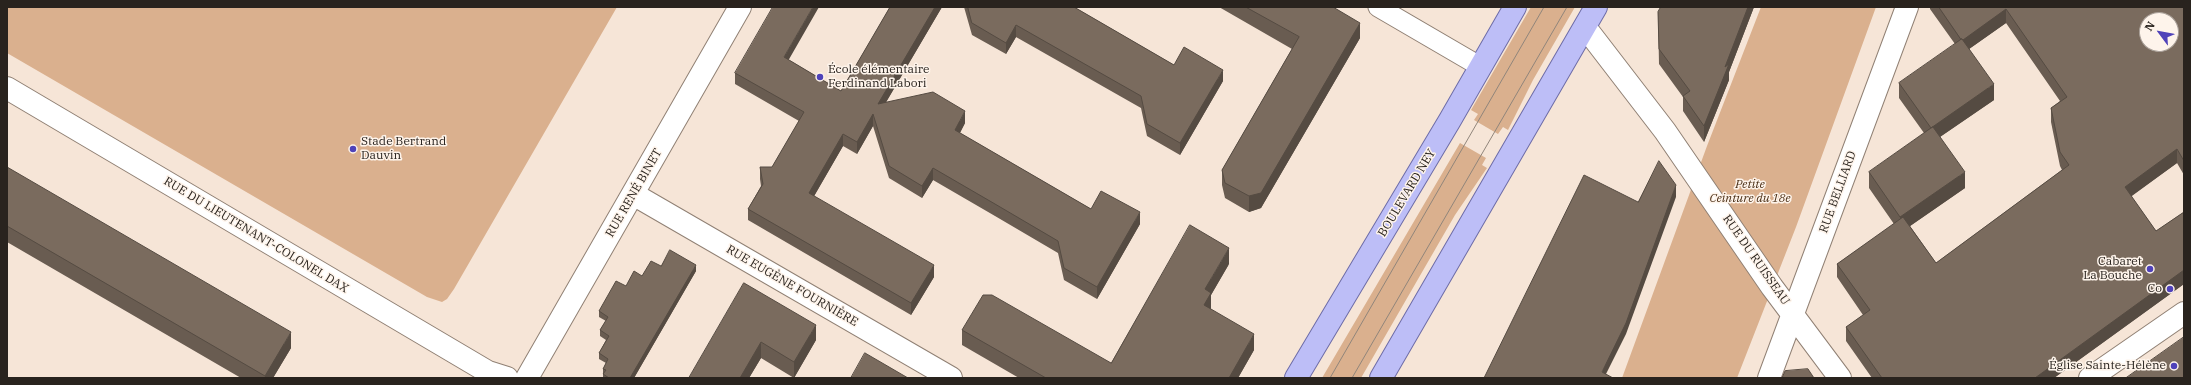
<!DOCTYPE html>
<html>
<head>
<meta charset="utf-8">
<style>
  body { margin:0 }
  #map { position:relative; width:2191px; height:385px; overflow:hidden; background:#f6e5d7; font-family:"IBM Plex Serif",serif }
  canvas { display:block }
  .frame { position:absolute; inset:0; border:8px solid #29231e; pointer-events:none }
  .north { position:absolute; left:2139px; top:12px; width:40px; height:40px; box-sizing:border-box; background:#fef4eb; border:1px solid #a9a099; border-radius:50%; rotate:302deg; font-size:11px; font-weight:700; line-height:16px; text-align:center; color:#29231e }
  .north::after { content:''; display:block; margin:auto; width:14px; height:18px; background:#4f42b9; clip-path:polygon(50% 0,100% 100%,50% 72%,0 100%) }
</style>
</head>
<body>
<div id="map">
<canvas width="2191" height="385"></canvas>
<div class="frame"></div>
<div class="north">N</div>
</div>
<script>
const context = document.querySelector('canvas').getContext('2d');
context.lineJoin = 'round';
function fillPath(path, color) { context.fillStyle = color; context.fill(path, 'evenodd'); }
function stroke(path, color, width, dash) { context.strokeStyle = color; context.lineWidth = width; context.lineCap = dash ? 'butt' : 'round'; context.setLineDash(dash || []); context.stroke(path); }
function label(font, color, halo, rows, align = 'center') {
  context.font = font + ' "IBM Plex Serif",serif'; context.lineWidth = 3; context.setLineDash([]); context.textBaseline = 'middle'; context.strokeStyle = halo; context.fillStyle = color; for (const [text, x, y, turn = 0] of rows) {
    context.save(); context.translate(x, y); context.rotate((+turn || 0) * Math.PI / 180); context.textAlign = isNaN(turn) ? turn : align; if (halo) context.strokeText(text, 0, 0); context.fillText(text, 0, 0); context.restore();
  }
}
fillPath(new Path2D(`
  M7,7h610l-163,282 -7,10 -5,3 -15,-5 -420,-244z
  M1531,7h44l-42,73 -25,50 -5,-3 -5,7 -24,-14 4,-6 -7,-4z
  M1761,7h115l-80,220 -59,151h-115l85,-232z
  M1460,143l26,15 -4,7 5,3 -32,47 -94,163h-39z`), '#dab08e');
const pedestrian = new Path2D(`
  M1378,7l103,60`);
const minor = new Path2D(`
  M1585,27l80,104 107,156 68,91
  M7,88l481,284 19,6
  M633,194l318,184
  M527,378l213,-371
  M1769,378l138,-371
  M2090,378l94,-65`);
const primary = new Path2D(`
  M1296,378l154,-258 65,-113
  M1381,378l215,-371`);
stroke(pedestrian, '#908074', 21);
stroke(minor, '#908074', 24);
stroke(primary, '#6d6ca7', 24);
stroke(pedestrian, '#fff', 19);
stroke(minor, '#fff', 22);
stroke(primary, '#bdbef7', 22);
stroke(new Path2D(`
  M1330,378l214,-371
  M1352,378l215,-371`), '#90857b', 1);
fillPath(new Path2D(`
  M890,7h52l-56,95 79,21 -5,10 131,76 49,15 -43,75 -33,-19 -6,-27 -63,-37 -62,-36 -11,18 -33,-20 -16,-52 -16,28 -14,-8 -29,50 120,81 -23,38 -163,-95v-11l13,-23 -1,-7v-12h12l27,-46 -64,-37v-11l54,-13 52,31z
  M964,7h110l100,58 49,16 -43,74 -33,-19 -6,-28 -125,-71 -10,17 -34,-19z
  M1219,7h114l27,31 -99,170 -12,4 -24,-14 -3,-13v-15l70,-121z
  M1661,7h93l-25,65v8l-25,62 -21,-31v-14l-24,-33 -1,-52z
  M1930,7h150v1l104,-1v168l-7,-12 -46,33 25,35 28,-19v72l-130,94h-182l-26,-37v-14l17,-12 -26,-38v-13l57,-40 -25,-36v-16l55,-39 -25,-35v-15l56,-39 -25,-35zM2006,23l54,78 -9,7v14l9,44 2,4 -126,93 -26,-37 55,-38 -25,-51 54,-37 -25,-51z
  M7,167l284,181 -18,30h-32l-234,-136z
  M1229,264l-18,31v14l43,41 -16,28h-219l-57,-33v-15l149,33z
  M661,266l35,5 -62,107h-31v-9l3,-6 -7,-4v-6l7,-13 -6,-4v-6l6,-9 -7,-4v-6l27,-25 16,-10z
  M744,283l72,57 -22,38 -33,-20 -12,20h-60z`), '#695c51');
fillPath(new Path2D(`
  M813,7h6l-35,61v-11z
  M935,7h7l-64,109v-12z
  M1748,7h6l-25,65v8l-25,62v-16l21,-59z
  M2006,9v14l-44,31v-14z
  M1360,23v15l-99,170 -12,4v-16z
  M1016,25v12l-10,17v-11z
  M1223,70v11l-43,74v-12z
  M1994,84v16l-63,43v-15z
  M965,111v12l-10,19v-12z
  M873,114v12l-16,28v-12z
  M843,134v12l-34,59v-12z
  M2177,149v14l-52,38v-14z
  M933,168v12l-11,18v-12z
  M1965,172v16l-65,45v-16z
  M1676,185v12l-50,137 -22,44 -2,-6z
  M1140,212v12l-43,75v-12z
  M1229,248v16l-18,31v13l-7,12 1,-31z
  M696,265v6l-62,107h-4z
  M934,265v12l-23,38v-12z
  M2184,270v14l-130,94h-19z
  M816,325v15l-22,38v-16z
  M291,332v16l-18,30h-8v-2z
  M1254,334v16l-16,28h-9z
  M761,342v16l-12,20h-9z`), '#554b42');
const building = new Path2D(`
  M773,7h40l-29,50 57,34 49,-84h45l-57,97 55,-12 32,19 -10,19 136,79 10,-18 39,21 -43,75 -33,-19 -6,-27 -63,-37 -62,-36 -11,18 -33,-20 -16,-52 -16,28 -14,-8 -34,59 125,72 -23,38 -163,-94 15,-25 -3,-17h12l32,-55 -69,-39z
  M968,7h106l100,58 10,-18 39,23 -43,73 -33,-19 -6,-28 -125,-71 -10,18 -34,-20z
  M1246,7h87l27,16 -99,170 -12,3 -24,-13 -3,-13 77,-133z
  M1661,7h87l-23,60 4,-3 -25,62 -21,-30 7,-5 -31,-42 -1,-37z
  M1939,7h141v1l1,-1h103v154l-7,-12 -52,38 31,44 28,-19v58l-149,108h-153l-36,-51 24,-17 -33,-46 66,-47 33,46 133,-98 -9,-13 -9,-44 16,-11 -61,-88 -43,31 -1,-1h-1zM2147,20h24v24h-24z
  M1962,39l32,45 -63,44 -32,-45z
  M1933,127l32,45 -65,45 -31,-45z
  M1659,161l17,24 -50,138 -24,49 11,6h-129l100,-203 54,27z
  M7,167l284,165 -26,44 -258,-150z
  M1190,225l39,23 -24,41 6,4 -7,12 50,29 -25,44h-183l-84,-48 21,-35h9l119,68z
  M670,250l26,15 -66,113h-21l-6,-4 3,-4 -3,-1 5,-10 -9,-6 10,-17 -9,-6 8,-13 -9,-6 17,-30 10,5 8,-15 8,5 9,-15 10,5z
  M744,283l72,42 -22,37 -33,-20 -21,36h-51z
  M2184,337v41h-58z
  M865,353l43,25h-57z
  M1808,369l6,9h-32l3,-7z`);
fillPath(building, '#7a6b5e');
stroke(building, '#554b42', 1);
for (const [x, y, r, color] of [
  [820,77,4,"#4f42b9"],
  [353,149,4,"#4f42b9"],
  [2150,269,4,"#4f42b9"],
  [2170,289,4,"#4f42b9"],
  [2174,366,4,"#4f42b9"]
]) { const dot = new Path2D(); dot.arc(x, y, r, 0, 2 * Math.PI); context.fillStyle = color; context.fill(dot); stroke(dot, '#fef4eb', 1.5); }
label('12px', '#29231e', '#fef4eb', [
  ["École élémentaire",828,70,"left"],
  ["Ferdinand Labori",828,84,"left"],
  ["Stade Bertrand",361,142,"left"],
  ["Dauvin",361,156,"left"],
  ["Cabaret",2142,262],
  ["La Bouche",2142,276],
  ["Co",2162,289],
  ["Église Sainte-Hélène",2166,366]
], 'right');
label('italic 12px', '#4a2e15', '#fef4eb', [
  ["Petite",1750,185],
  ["Ceinture du 18e",1750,199]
]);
label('12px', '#29231e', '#fef4eb', [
  ["RUE BELLIARD",1838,192,-70],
  ["RUE RENÉ BINET",634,193,-60],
  ["BOULEVARD NEY",1407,193,-59],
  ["RUE DU LIEUTENANT-COLONEL DAX",256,235,31],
  ["RUE DU RUISSEAU",1756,260,55],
  ["RUE EUGÈNE FOURNIÈRE",792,286,30]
]);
</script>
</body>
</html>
